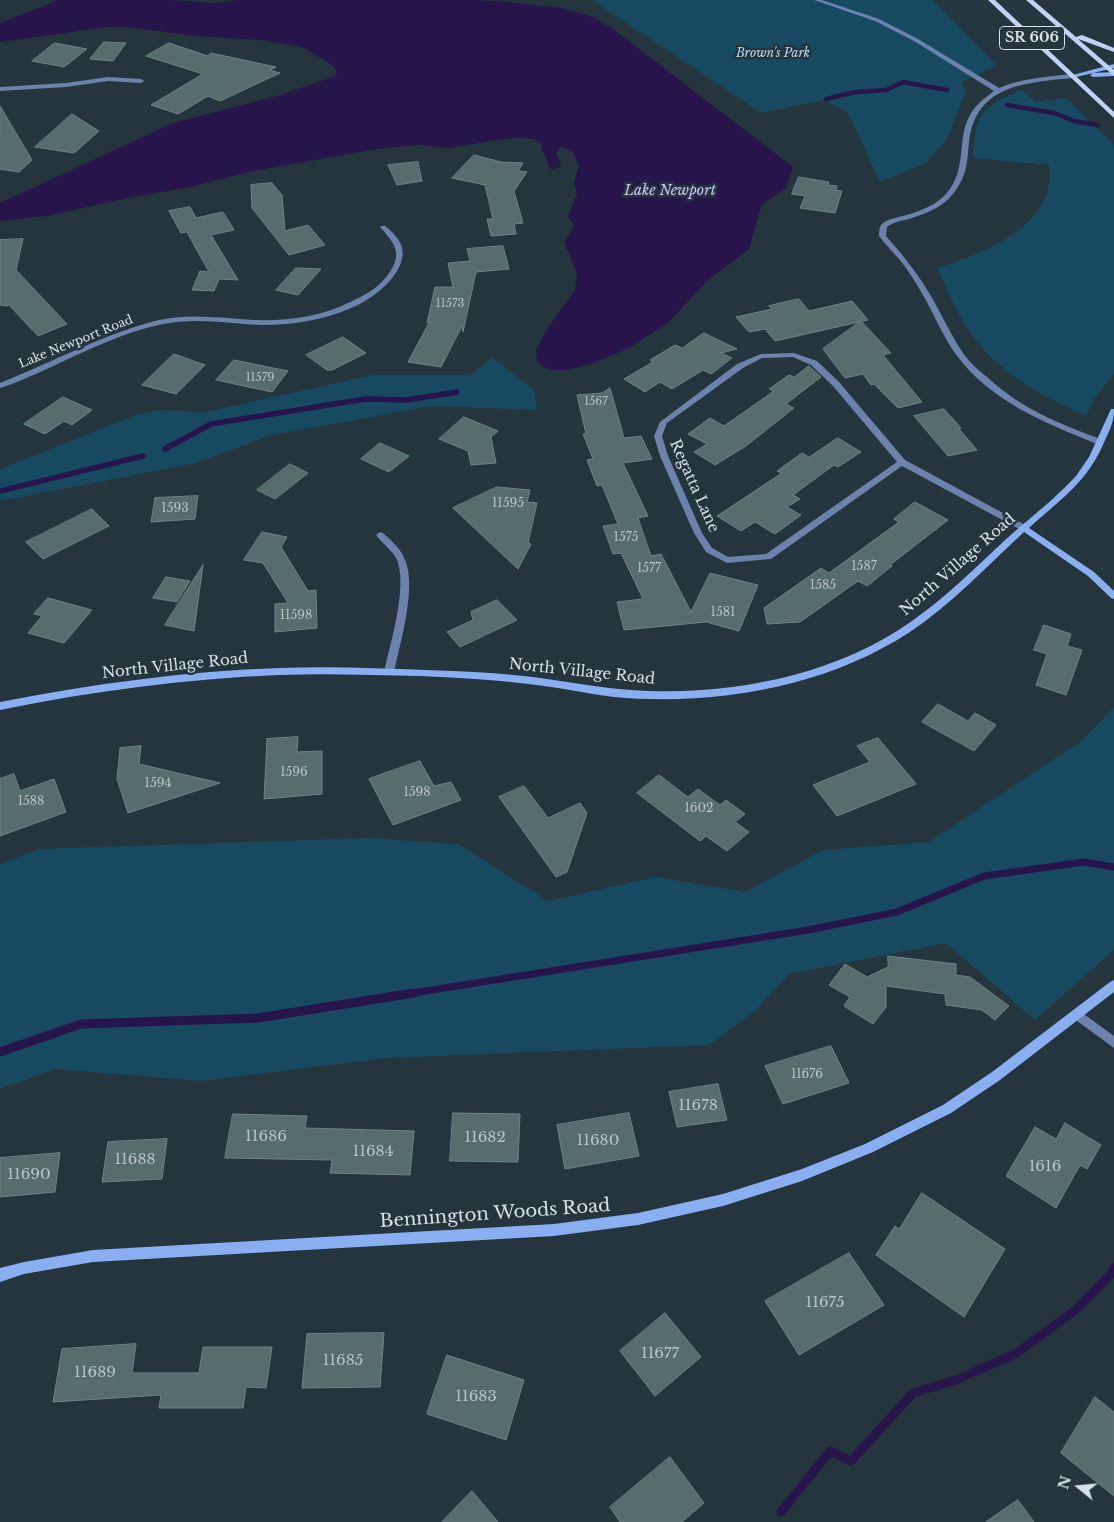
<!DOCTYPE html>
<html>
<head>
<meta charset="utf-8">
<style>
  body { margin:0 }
  #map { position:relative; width:1114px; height:1522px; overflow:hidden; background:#24353d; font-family:"Libre Baskerville",serif }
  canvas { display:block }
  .north { position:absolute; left:1054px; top:1462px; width:50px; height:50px; -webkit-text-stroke:4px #24353d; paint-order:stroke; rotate:287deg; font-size:14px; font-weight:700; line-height:20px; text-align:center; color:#d7e1e6 }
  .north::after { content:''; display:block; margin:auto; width:18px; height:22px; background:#d7e1e6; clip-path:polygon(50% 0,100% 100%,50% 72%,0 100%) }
</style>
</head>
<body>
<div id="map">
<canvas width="1114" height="1522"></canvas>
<div class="north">N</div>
</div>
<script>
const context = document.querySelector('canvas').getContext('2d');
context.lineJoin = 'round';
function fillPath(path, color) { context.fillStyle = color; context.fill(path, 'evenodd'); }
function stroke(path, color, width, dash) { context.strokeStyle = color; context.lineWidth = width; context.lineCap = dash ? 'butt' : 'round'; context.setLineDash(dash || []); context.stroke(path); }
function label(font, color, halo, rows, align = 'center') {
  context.font = font + ' "Libre Baskerville",serif'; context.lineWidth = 5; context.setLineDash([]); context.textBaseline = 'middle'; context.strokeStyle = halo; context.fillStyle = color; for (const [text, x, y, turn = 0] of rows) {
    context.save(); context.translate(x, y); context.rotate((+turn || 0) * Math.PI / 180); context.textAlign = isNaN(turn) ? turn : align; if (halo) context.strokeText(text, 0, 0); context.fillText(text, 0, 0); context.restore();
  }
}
fillPath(new Path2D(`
  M592,0h341l63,65 -35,18 5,8 -19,48 -21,24 -46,19 -32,-69 -24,-13 -63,13z
  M1022,90l14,12 30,-4 48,47v229l-20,25 -8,17c-40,-18 -80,-39 -108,-73 -18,-21 -29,-50 -41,-75 45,-14 121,-42 112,-103l-76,-7c2,-43 8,-52 49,-68z
  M492,357l42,33 3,20 -105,-4 -160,29 -76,28 -196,38v-32l133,-53 25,-6 48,2 167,-37h98z
  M1114,707v243l-79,70 -89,-77 -157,31 -34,37 -46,34 -323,13 -185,23 -146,-12 -55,20v-225l39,-15 329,-11 90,6 90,57 108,-24 89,15 78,-42 106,-8 154,-102z`), '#174a61');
fillPath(new Path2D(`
  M56,0h114l45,3 24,-3h235l35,2 51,6 30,8 23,13 180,138 -7,21 -18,12 -7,7 -12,42 -42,32 -39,42 -41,26 -36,15 -24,6h-14l-10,-3 -6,-6 -1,-11 13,-24 26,-36 2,-17 -13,-31 10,-16 -6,-10 9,-22 -3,-11 5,-18 -6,-13 -12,-5 -5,6 5,11 -1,3 -6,2 -5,-1 -3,-11 -5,-9 1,-4 -8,-5 -14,-1 -18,1 -51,9 -33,-3 -41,4 -124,22 -63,16 -67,12 -76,17 -47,5v-18l173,-80 104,-27 56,-19 4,-4 -3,-7 -32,-19 -42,-7 -66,-4 -66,-9h-20l-108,15v-19l49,-19z`), '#26144b');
stroke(new Path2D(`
  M826,99l30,-7 30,-2 17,-8 44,8
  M1007,105l47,8 20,8 24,4`), '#26144b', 4.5);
stroke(new Path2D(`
  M165,449l46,-25 154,-25 42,1 50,-8
  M0,491l143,-35`), '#26144b', 5.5);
stroke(new Path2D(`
  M407,994l401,-64 89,-18 87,-36 100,-14 30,5`), '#26144b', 7);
stroke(new Path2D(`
  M0,1052l81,-28 177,-6 156,-25
  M781,1512l49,-61 21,10 62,-68 43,-13 61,-27 61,-45 32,-33 4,-7`), '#26144b', 9);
const building = new Path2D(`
  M104,42l22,1 -13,18 -23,-2z
  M55,43l32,6 -23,18 -32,-6z
  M169,43l39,13 3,-3 65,14 -6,3 10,3 -60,28 -12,-5 -30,18 -27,-9 52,-31 -57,-18z
  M0,106l32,54 -13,12 -19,-3z
  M72,114l27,17 -25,22 -39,-6z
  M474,155l27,7 22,1 -5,8 9,1 -13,19 9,32 -9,1 2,10 -25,2 -4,-17h6l-8,-34 -33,-7z
  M418,162l4,19 -25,4 -9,-20z
  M799,177l30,5 -1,3 9,1 -1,4 6,1 -7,22 -35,-5 5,-12 -13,-2z
  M272,183l10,12 3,36 23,-6 17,20 -36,10 -37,-47 -1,-23z
  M190,207l6,11 27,-6 11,18 -23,5 27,45 -19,-1 -5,12 -22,-1 8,-19 9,1 -22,-40 -6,1 -12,-22z
  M23,239l-7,31 51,54 -29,12 -30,-32v2l-8,-1v-65z
  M503,246l6,23 -33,3 -13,60 -1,-6 -21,41 -33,-5 22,-41 -3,2 8,-36h18l-5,-24 22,-2 -3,-12z
  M296,268l25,1 -23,26 -22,-5z
  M799,299l10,12 43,-10 16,19 -93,21 -10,-12 -16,3 -13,-15 36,-8 -3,-3z
  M861,321l30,32 -8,2 39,47 -24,6 -24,-24 -3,1 -8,-11 -18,4 -22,-29z
  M704,333l33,16 -16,4 11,5 -21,16 -8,-4 -31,19 -12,-7 -15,10 -21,-13 29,-17 -3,-2 25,-15 7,3z
  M343,337l23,16 -34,17h-5l-21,-15z
  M174,354l31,11 -29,29 -34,-9z
  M234,360l54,11 -16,21 -56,-12z
  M809,366l12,11 -35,27 8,4 -48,38 -31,19 -21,-13 13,-8 -19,-10 22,-16 14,8 50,-35 -5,-2 20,-14 5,2z
  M610,388l14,50 17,-2 11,23 -29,4 25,53 -10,2 13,38 10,-2 30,58 19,-39 48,12 -19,46 -33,-9 -82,8 -7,-28 26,-3 -22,-46 -8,1 -10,-28 15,-2 -16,-39 -5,1 -10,-26 6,-1 -10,-25h3l-9,-39 25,-2z
  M63,397l29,13 -20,15 -8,-4 -19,13 -21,-10z
  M944,409l17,19 -2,1 18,21 -29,6 -34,-40z
  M464,417l34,14 -7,6 5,26 -25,2 -3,-14 -29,-12z
  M838,438l23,14 -23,15 -4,-2 -41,30 7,4 -13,8 14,8 -26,19 -20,-12 -14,9 -24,-15 65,-43 -5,-2 25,-18 7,4z
  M380,443l29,13 -20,16 -28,-13z
  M290,464l18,9 -33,26 -18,-9z
  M497,487l33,3 -3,12 10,1 -9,40 3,1 -13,25 -65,-61z
  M198,496l-3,23 -44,3 4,-24z
  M915,502l33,18 -58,45 2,1 -25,20 -9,-5 -58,41 -33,2 -3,-16 57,-40 8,5 70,-51 -5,-3z
  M92,509l17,17 -66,33 -17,-17z
  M262,532l25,5 -6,10 27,44 8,-1 1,38 -42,4v-28l13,-1 -25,-40 -19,-3z
  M203,565l-9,66 -29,-6z
  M166,577l24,4 -13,21 -24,-4z
  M48,598l44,12 -28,33 -36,-10 14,-17 -8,-2z
  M497,600l20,20 -57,27 -13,-15 26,-12 -2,-8z
  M1044,625l27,9 -4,12 15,4 -16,45 -30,-10 11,-31 -13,-4z
  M938,704l30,17 7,-8 21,12 -22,26 -52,-29z
  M298,737l-1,15 25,-1v43l-58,5 3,-60z
  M878,738l38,46 -79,32 -24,-31 57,-23 -13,-16z
  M141,746l-2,18 81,19 -92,30 -11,-34 3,-31z
  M420,761l14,25 17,-4 10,18 -68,25 -24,-46z
  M14,774l6,17 34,-12 12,33 -66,24v-57z
  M659,775l29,22 10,-8 22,16 6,-5 19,14 -10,8 14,10 -22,19 -21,-15 -6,5 -63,-48z
  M524,786l24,32 32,-15 7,10 -20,59 -11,5 -57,-80z
  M888,956l68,8v11l14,2 39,29 -14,14 -13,-10 -36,-5 -1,-11 -59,-8v21l-13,17 -29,-18 6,-9 -21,-12 16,-21 22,13 21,-10z
  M831,1046l18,37 -66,21 -18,-38z
  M718,1084l9,36 -50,7 -8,-35z
  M453,1113l67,1 -2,48 -68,-1z
  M629,1113l10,43 -74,13 -8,-44z
  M233,1114l74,2 -2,12 109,3 -4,44 -80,-2 2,-13 -107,-2z
  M1065,1123l36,22 -14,24 -7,-4 -24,43 -50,-32 29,-49 21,12z
  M167,1139l-5,40 -60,3 6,-40z
  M60,1153l-5,39 -55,5v-39z
  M922,1193l83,56 -41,68 -88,-62 19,-29 4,3z
  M849,1253l35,52 -85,50 -34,-54z
  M665,1313l36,44 -46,39 -35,-45z
  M384,1333l-4,54 -78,1 5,-54z
  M136,1344l-4,29h67l4,-26h69l-6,41 -20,-1 -3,21h-84l2,-13 -108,7 9,-53z
  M447,1355l77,25 -18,60 -79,-26z
  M1095,1397l19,15v84l-53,-43z
  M670,1457l34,46 -22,19h-62l-10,-15z
  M472,1491l26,31h-56z
  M1018,1500l16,22h-48z`);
fillPath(building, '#566d6e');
stroke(building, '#6d8486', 1);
fillPath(new Path2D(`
  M814,0h8l57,19 39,20 81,49c23,-10 48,-11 73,-14l3,2 -3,2c-46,5 -96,6 -103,64 -2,22 -2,35 -17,53 -10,13 -28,19 -43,24 -8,2 -16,3 -22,8l-1,9c17,19 32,38 45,60 11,19 20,39 32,57 6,9 15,17 24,24 36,33 71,46 116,63v4h-6c-52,-21 -105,-42 -140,-88 -13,-17 -22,-40 -33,-59 -7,-13 -16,-27 -25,-38 -7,-8 -14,-15 -20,-23 0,-3 0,-8 2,-11 5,-7 21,-8 29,-11 13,-4 27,-10 36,-20 22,-25 10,-54 24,-79 6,-11 15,-17 24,-24l-80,-50 -39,-20z`), '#6b82ac');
fillPath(new Path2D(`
  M108,77l33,2 3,2 -3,2 -33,-2 -42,6 -66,4v-4l66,-4z
  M381,226h4c16,13 24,25 12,45 -24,40 -88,54 -132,54 -34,-1 -69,-8 -102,-1 -40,8 -77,27 -114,44 -16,7 -32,15 -49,20v-5c53,-21 103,-49 159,-63 31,-7 64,-2 95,0 33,1 67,-3 96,-18 14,-6 28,-14 37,-26 17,-22 8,-32 -7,-49z
  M794,353l23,8 22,21 66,78 122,66 1,2 -1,2h-6l-119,-64 -131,93 -44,4 -21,-11 -12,-19 -34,-77 -6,-20 6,-14 77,-58 24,-10zM793,357l18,8 22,21 64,76 -131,92 -38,3 -16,-9 -10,-15 -34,-77 -6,-20 5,-13 76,-55 19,-10z
  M380,532l3,1c9,8 18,16 22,27 12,27 -5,84 -11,112l-5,3 -5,-3c6,-27 25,-89 12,-114 -5,-9 -14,-15 -20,-23z
  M1077,1009l37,27v12l-41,-30 -2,-4 2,-4z`), '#6b82ac');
fillPath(new Path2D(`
  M1114,64v4l-42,10 -3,-2z
  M1114,72v4l-21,1 -3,-2 3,-2z
  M1111,409h3c0,11 -3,19 -8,29 -18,44 -43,59 -77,90l65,44 20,19v8l-3,-1 -23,-22 -64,-44c-37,34 -72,72 -114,100 -86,56 -196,74 -296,65 -24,-3 -47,-8 -70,-11 -41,-6 -83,-8 -124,-10 -47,-1 -94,-3 -141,-1 -94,4 -187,16 -279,35v-8c93,-18 186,-31 280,-34 48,-2 97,0 145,2 38,1 77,3 115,8 36,5 72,12 108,13 91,3 189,-17 264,-70 33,-23 62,-52 91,-79 24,-22 51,-42 73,-66l13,-19z
  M1114,980v12l-114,88 -49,33 -78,39 -71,29 -79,25 -85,19 -84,11 -461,26 -69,12 -24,8v-14l24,-6 69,-12 461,-26 84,-11 85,-19 79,-25 63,-25 78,-39 49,-33 118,-90z`), '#8aaef2');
fillPath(new Path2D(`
  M988,0h7l119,112v6z
  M1026,0h7l43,37 6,-2 32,13v4l-36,-13 36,31v6z`), '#bfd2f4');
label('11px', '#b7c4c8', null, [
  ["11573",450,304],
  ["11579",260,378],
  ["1567",596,402]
]);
label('italic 12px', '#b6ddf2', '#24353d', [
  ["Brown's Park",773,54]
]);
label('12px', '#d7e1e6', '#24353d', [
  ["Lake Newport Road",76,342,-22]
]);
label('12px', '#b7c4c8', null, [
  ["11595",508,504],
  ["1593",175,509],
  ["1575",626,538],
  ["1587",864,567],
  ["1577",649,569],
  ["1585",823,586],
  ["1581",723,613],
  ["11598",296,616],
  ["1596",294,773],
  ["1594",158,784],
  ["1598",417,793],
  ["1588",31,802],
  ["1602",699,809],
  ["11676",807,1075]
]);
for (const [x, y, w] of [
  [1032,38,65]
]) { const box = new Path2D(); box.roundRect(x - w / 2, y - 11.5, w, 23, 4); context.fillStyle = '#24353d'; context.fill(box); stroke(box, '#d7e1e6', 1); }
label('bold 14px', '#d7e1e6', null, [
  ["SR 606",1032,38]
]);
label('italic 14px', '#cec4fa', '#24353d', [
  ["Lake Newport",670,191]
]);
label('15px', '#d7e1e6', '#24353d', [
  ["Regatta Lane",694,486,66],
  ["North Village Road",958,565,-41],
  ["North Village Road",175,666,-6],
  ["North Village Road",582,672,6]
]);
label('15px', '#b7c4c8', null, [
  ["11678",698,1106],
  ["11686",266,1137],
  ["11682",485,1138],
  ["11680",598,1141],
  ["11684",373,1152],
  ["11688",135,1160],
  ["1616",1045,1167],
  ["11690",29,1175],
  ["11675",825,1303],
  ["11677",660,1354],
  ["11685",343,1361],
  ["11689",95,1373],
  ["11683",476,1397]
]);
label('18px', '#d7e1e6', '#24353d', [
  ["Bennington Woods Road",495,1214,-4]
]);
</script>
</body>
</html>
